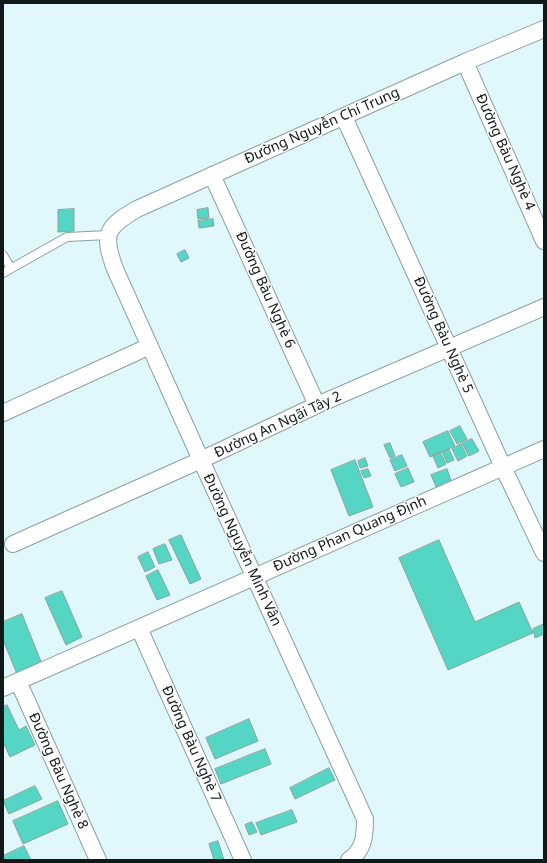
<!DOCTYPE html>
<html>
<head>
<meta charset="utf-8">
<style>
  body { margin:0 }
  #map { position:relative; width:547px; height:863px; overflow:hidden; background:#e0f8fb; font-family:"Noto Sans",sans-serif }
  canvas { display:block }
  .frame { position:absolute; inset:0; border:4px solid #101819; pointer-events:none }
</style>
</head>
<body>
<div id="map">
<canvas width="547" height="863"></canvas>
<div class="frame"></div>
</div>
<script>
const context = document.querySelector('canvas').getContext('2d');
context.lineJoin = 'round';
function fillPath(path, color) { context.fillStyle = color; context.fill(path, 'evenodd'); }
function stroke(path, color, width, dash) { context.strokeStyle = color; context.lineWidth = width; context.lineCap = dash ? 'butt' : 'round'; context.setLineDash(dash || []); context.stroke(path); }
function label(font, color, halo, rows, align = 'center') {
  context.font = font + ' "Noto Sans",sans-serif'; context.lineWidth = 3; context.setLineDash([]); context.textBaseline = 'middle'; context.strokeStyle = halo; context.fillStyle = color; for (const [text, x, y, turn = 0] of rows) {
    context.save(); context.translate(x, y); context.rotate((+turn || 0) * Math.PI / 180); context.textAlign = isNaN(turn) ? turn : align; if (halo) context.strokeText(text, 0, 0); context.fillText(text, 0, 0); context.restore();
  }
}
const building = new Path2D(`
  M208,208l1,10 -11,1 -1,-9z
  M74,209v22l-16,1v-22z
  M213,219l1,7 -15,2 -1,-7z
  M185,250l4,8 -8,4 -4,-8z
  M460,426l7,13 -10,5 -7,-13z
  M448,431l7,15 -25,11 -7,-15z
  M472,439l7,12 -10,5 -7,-13z
  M390,443l5,13 -5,2 -6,-13z
  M461,444l6,12 -9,5 -6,-12z
  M449,449l5,11 -7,3 -5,-11z
  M440,452l6,12 -8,4 -5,-12z
  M402,455l5,11 -12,5 -5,-11z
  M365,458l3,8 -8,2 -2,-7z
  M355,460l18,47 -24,9 -18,-46z
  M408,468l6,14 -13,5 -6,-13z
  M368,469l3,7 -7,2 -3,-7z
  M447,469l5,14 -15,6 -6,-14z
  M181,535l20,44 -11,5 -21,-44z
  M439,540l36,82 44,-20 14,31 -85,37 -49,-112z
  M165,544l7,16 -13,4 -6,-15z
  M148,552l7,15 -10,5 -7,-15z
  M158,570l12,25 -13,5 -11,-24z
  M62,591l20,46 -16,8 -21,-47z
  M22,614l20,50 -25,10 -14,-34v-18z
  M544,624v10l-9,4 -2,-9z
  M7,705l12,25 7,-4 9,19 -25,12 -7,-15v-35z
  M249,719l9,22 -43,18 -9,-21z
  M265,749l6,15 -50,20 -6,-15z
  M329,768l6,12 -40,19 -5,-11z
  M35,786l7,13 -33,15 -6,-13z
  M58,801l10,23 -45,20 -10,-23z
  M292,810l5,12 -36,13 -5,-12z
  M252,822l5,10 -8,3 -4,-10z
  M218,841l6,19h-10l-5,-16z
  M24,846l7,14h-28v-4z`);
fillPath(building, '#55d6c4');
stroke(building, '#8ba19d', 1);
const service = new Path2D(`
  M3,255l8,13
  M3,273l64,-36 41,-2`);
const minor = new Path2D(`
  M465,62l79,179
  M344,117l159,350 41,86
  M212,175l105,230
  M3,413l147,-67
  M13,544l188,-84 116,-55 227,-98
  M139,628l104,232
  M18,681l80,179
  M3,688l541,-239
  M349,860c15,-10 16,-24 16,-41l-164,-359 -86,-191c-13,-35 -9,-42 22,-60l328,-147 79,-33`);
stroke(service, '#89a0a2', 10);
stroke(minor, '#89a0a2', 18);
stroke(service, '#fff', 8);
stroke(minor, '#fff', 16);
label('14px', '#101819', '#fff', [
  ["Đường Nguyễn Chí Trung",322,126,-24],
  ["Đường Bàu Nghè 4",505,152,66],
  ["Đường Bàu Nghè 6",265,290,66],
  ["Đường Bàu Nghè 5",443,335,66],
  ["Đường An Ngãi Tây 2",278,425,-25],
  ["Đường Phan Quang Định",350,534,-24],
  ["Đường Nguyễn Minh Vân",242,550,65],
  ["Đường Bàu Nghè 7",191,744,66],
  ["Đường Bàu Nghè 8",58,771,66]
]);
</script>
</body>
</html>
